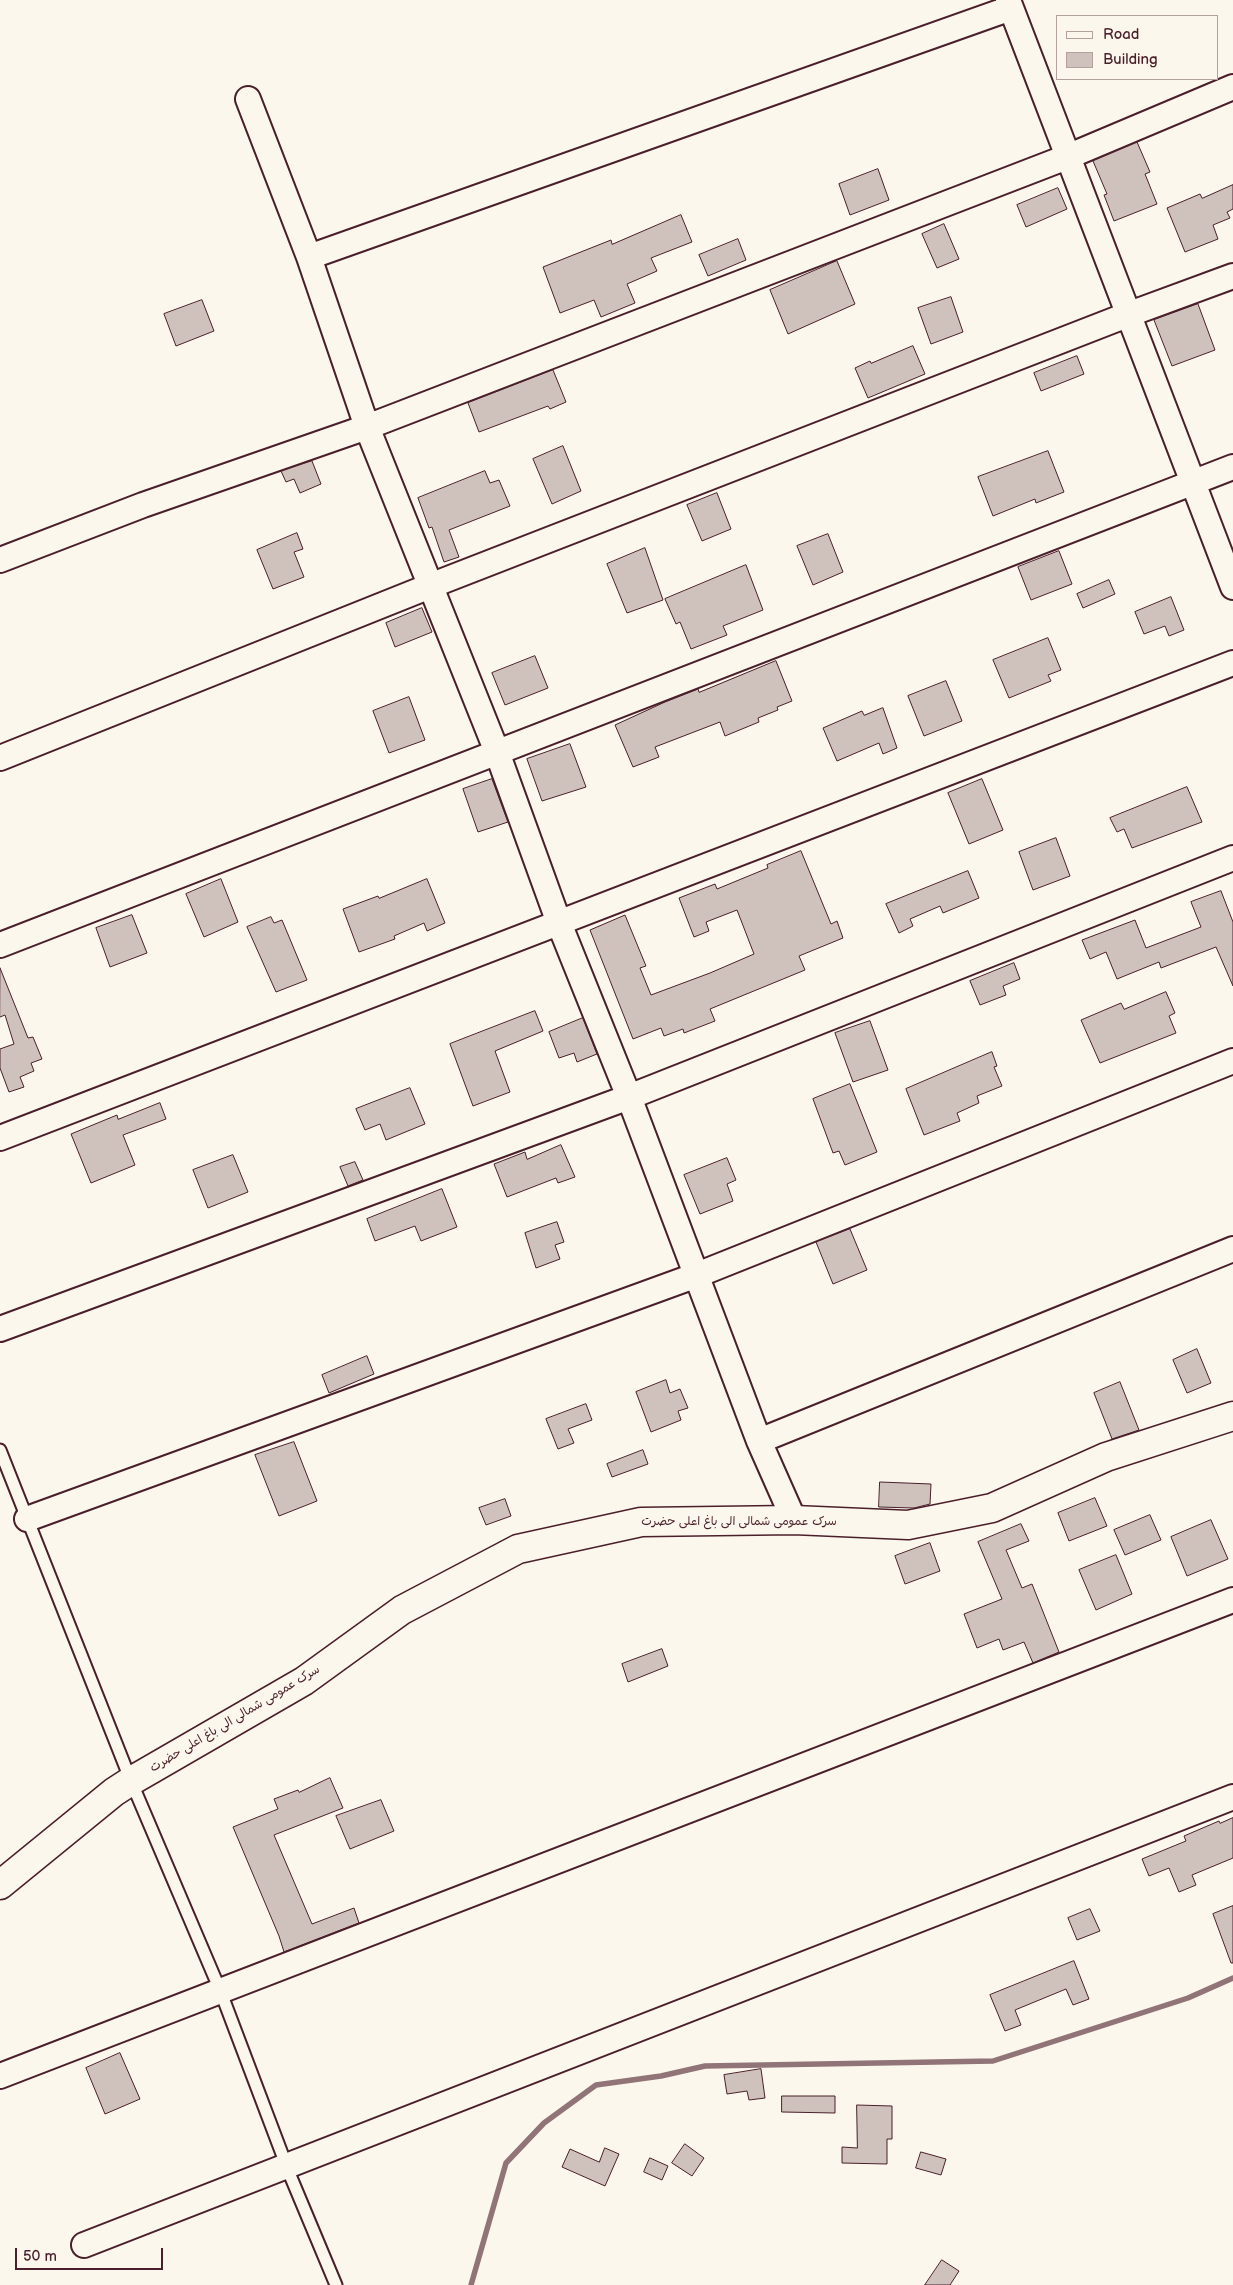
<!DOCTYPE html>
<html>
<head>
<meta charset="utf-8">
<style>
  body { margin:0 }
  #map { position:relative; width:1233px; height:2285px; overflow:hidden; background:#fbf7ec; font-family:"Balsamiq Sans",sans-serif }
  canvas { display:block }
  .legend { position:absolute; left:1056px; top:15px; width:162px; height:65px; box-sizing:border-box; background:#fbf7ec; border:1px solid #b4a19f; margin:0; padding:6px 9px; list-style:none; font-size:15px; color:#4a1f2b }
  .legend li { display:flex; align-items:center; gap:10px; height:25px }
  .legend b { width:25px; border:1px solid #b4a19f }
  .scale { position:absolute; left:15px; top:2248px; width:148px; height:22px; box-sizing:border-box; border:2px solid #4a1f2b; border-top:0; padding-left:6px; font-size:15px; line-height:18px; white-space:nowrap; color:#4a1f2b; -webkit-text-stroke:4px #fbf7ec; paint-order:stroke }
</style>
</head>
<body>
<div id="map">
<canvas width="1233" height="2285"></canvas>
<ul class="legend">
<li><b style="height:6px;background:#fbf7ec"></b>Road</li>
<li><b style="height:14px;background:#cfc2bc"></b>Building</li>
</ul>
<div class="scale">50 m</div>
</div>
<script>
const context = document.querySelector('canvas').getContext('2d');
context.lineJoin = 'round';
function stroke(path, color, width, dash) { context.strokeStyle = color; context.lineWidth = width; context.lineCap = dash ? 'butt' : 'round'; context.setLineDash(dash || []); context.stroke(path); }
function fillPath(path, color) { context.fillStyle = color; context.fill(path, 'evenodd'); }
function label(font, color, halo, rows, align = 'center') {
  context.font = font + ' "Balsamiq Sans","Playpen Sans Arabic",sans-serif'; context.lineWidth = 4.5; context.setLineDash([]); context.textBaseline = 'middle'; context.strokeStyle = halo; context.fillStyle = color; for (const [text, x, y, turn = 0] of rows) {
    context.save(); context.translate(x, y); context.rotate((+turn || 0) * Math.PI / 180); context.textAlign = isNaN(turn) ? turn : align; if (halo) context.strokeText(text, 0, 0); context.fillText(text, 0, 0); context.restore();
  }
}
stroke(new Path2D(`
  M471,2285l35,-122 38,-40 52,-38 65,-9 44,-10 288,-5 195,-63 45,-20`), '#907477', 5.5);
const building = new Path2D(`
  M1137,142l13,30 -5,2 12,30 -43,17 -10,-26 3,-1 -14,-33z
  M878,169l11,31 -39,15 -11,-31z
  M1233,185v24l-6,3 3,6 -17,7 5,14 -33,13 -18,-44 33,-14 2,4z
  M1058,188l9,21 -41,18 -9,-22z
  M681,215l11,27 -41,16 6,13 -30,13 8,19 -34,14 -7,-17 -34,13 -17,-46 68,-27 1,4z
  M944,224l15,35 -22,9 -15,-34z
  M738,239l8,21 -38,16 -9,-21z
  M837,261l18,43 -67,30 -18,-44z
  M951,297l12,35 -32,12 -13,-36z
  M202,300l12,31 -38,15 -12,-32z
  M1198,304l17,46 -43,16 -18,-46z
  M913,346l12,28 -57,24 -13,-30 15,-7 1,2z
  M1077,356l7,18 -43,17 -7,-18z
  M553,370l13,32 -16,7 -2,-3 -69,26 -11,-29z
  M563,446l18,45 -29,13 -19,-45z
  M1048,451l16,41 -28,11 -1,-4 -42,17 -15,-39z
  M312,461l9,23 -21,9 -6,-14 -8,3 -5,-11z
  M485,471l5,12 9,-3 11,26 -61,24 10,27 -15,5 -12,-35 -3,1 -11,-30z
  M717,493l14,36 -29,12 -15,-36z
  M297,533l6,16 -9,3 10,25 -31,12 -16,-39z
  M828,534l15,38 -30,13 -16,-39z
  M645,548l18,52 -36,13 -20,-49z
  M1059,551l13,33 -41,16 -13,-33z
  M746,565l17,45 -40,16 4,9 -36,14 -11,-27 -4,2 -11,-25z
  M1109,580l6,14 -32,14 -6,-14z
  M1171,597l13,33 -15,6 -4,-10 -21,8 -9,-22z
  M422,608l10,24 -37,15 -9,-24z
  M1048,638l13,32 -13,5 3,6 -42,17 -16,-38z
  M535,656l13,32 -43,17 -13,-32z
  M776,661l16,40 -15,6 1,3 -20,8 1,4 -34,14 -5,-14 -65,25 4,10 -26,10 -18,-42 50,-23 33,-13 1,3z
  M946,681l16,40 -38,15 -16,-40z
  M409,697l16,43 -36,13 -16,-42z
  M883,708l14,40 -14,6 -4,-11 -42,18 -14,-33 39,-17 2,4z
  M570,744l16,43 -44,14 -15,-42z
  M492,779l16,43 -30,10 -15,-43z
  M982,779l21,51 -34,14 -21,-51z
  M1187,787l15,35 -70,26 -8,-19 -7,3 -7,-14z
  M1056,838l14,38 -37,14 -14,-38z
  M801,851l30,73 6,-3 6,17 -44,18 6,14 -95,39 5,12 -31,12 -1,-4 -19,7 -3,-8 -28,11 -43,-109 35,-15 21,51 -6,2 11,27 59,-22 44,-19 -17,-44 -31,12 3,9 -15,6 -15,-39 36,-14 2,5 51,-21 -1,-3z
  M968,871l11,27 -36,15 -3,-7 -30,13 3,7 -14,7 -13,-29z
  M221,879l17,43 -34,15 -18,-43z
  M427,879l18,44 -18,8 -3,-8 -30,13 1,3 -36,13 -16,-43 35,-13 1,2z
  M1221,891l12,31v64l-17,-39 -55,21 -2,-6 -42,17 -11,-27 -16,7 -8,-19 53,-20 11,28 55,-21 -10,-25z
  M132,915l15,38 -37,14 -14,-39z
  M271,917l3,6 8,-3 25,60 -31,12 -29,-65z
  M1014,963l6,16 -17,7 3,9 -26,10 -10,-24z
  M0,968l28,70 5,-1 9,22 -11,4 3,8 -14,6 4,10 -15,5 -9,-24v-19l14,-5 -9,-29 -5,2z
  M1166,992l9,21 -6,3 7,17 -76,30 -19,-43 40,-17 3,6z
  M535,1011l8,20 -48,20 15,41 -37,14 -23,-62z
  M583,1018l14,36 -20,8 -3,-9 -15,5 -10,-26z
  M870,1021l18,49 -35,12 -18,-49z
  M992,1052l5,14 -3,1 8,19 -25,10 2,7 -22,10 3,8 -36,14 -18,-46z
  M850,1084l27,68 -32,13 -6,-14 -6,2 -20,-54z
  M410,1088l15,36 -39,16 -6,-16 -15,6 -9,-21z
  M160,1103l6,16 -43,16 12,30 -44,18 -20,-49 46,-19 1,4z
  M561,1145l14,32 -17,6 -2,-5 -49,19 -13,-33 31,-12 2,7z
  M233,1155l15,37 -40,16 -15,-38z
  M727,1158l9,22 -9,4 6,17 -33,13 -16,-39z
  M355,1162l8,18 -15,6 -8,-19z
  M442,1189l15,38 -36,14 -6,-15 -40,15 -8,-22z
  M557,1222l7,20 -9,3 5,14 -24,9 -11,-35z
  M850,1229l17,41 -34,14 -17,-42z
  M1197,1349l14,34 -24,10 -14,-33z
  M367,1356l7,18 -45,19 -7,-18z
  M666,1380l4,13 10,-4 8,19 -10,3 3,9 -30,12 -15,-40z
  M1120,1382l19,48 -27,9 -18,-46z
  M586,1404l6,16 -24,9 6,14 -16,6 -12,-30z
  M294,1442l23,59 -38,15 -24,-61z
  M643,1450l5,14 -36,13 -5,-13z
  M880,1482l51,2 -1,20 -16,4 -35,-1z
  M1095,1498l12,28 -38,15 -11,-28z
  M505,1499l6,17 -25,9 -7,-17z
  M1150,1515l11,25 -36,15 -11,-25z
  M1211,1520l17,39 -41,17 -16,-39z
  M1021,1524l8,17 -23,9 16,38 10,-4 27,68 -26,11 -9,-21 -21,8 -4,-11 -22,9 -13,-34 38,-15 -24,-57z
  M930,1543l10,28 -35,13 -10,-28z
  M1116,1555l16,39 -36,16 -17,-40z
  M662,1649l6,17 -40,16 -6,-18z
  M330,1778l13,30 -69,27 38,89 42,-16 5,15 -75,29 -5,-16 -46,-109 45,-18 -4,-10 24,-9 1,2z
  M381,1800l13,31 -44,18 -14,-33z
  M1233,1818v40l-41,17 4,10 -17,7 -10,-24 -20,8 -7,-17 44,-18 -2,-5 35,-15 1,2z
  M1233,1906v57h-2l-18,-49z
  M1090,1909l10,22 -23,9 -9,-22z
  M1074,1961l15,38 -16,6 -7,-16 -51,21 6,15 -16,6 -15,-36z
  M120,2053l20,46 -35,15 -19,-46z
  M761,2069l4,29 -16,2 -2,-9 -20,3 -3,-19z
  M782,2096h53v17l-53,-1z
  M857,2105l35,1v33h-5v25l-45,-1v-16l15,1z
  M685,2144l19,14 -12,18 -20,-13z
  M605,2148l14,6 -14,32 -43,-19 8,-18 29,13z
  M921,2152l25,7 -5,16 -25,-7z
  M650,2158l18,8 -6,14 -18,-8z
  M942,2260l17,11 -9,14h-25z`);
fillPath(building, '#cfc2bc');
stroke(building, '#4a1f2b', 1);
const service = new Path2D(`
  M0,1450l131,331 89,209 70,185 46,110`);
const minor = new Path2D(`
  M1008,0l225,587
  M248,99l61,158 58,170 130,325 62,171 70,174 130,344 35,79
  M309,257l702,-249
  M0,560l143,-55 224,-78 700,-270 166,-70
  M0,758l430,-172 697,-271 106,-39
  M0,945l1233,-478
  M0,1138l1233,-475
  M0,1329l629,-232 604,-239
  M759,1441l474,-192
  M27,1519l670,-244 536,-214
  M0,2076l1233,-476
  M84,2245l1149,-448`);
const tertiary = new Path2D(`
  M0,1885l114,-93 17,-11 173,-100 98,-71 116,-61 123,-27 153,-2 114,5 84,-17 114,-51 127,-41`);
stroke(service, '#4a1f2b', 15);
stroke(minor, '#4a1f2b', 28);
stroke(tertiary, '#4a1f2b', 31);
stroke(service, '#fbf7ec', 11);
stroke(minor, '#fbf7ec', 24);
stroke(tertiary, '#fbf7ec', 28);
label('12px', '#4a1f2b', '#fbf7ec', [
  ["سرک عمومی شمالی الی باغ اعلی حضرت",739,1522],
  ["سرک عمومی شمالی الی باغ اعلی حضرت",235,1719,-31]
]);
</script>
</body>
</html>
